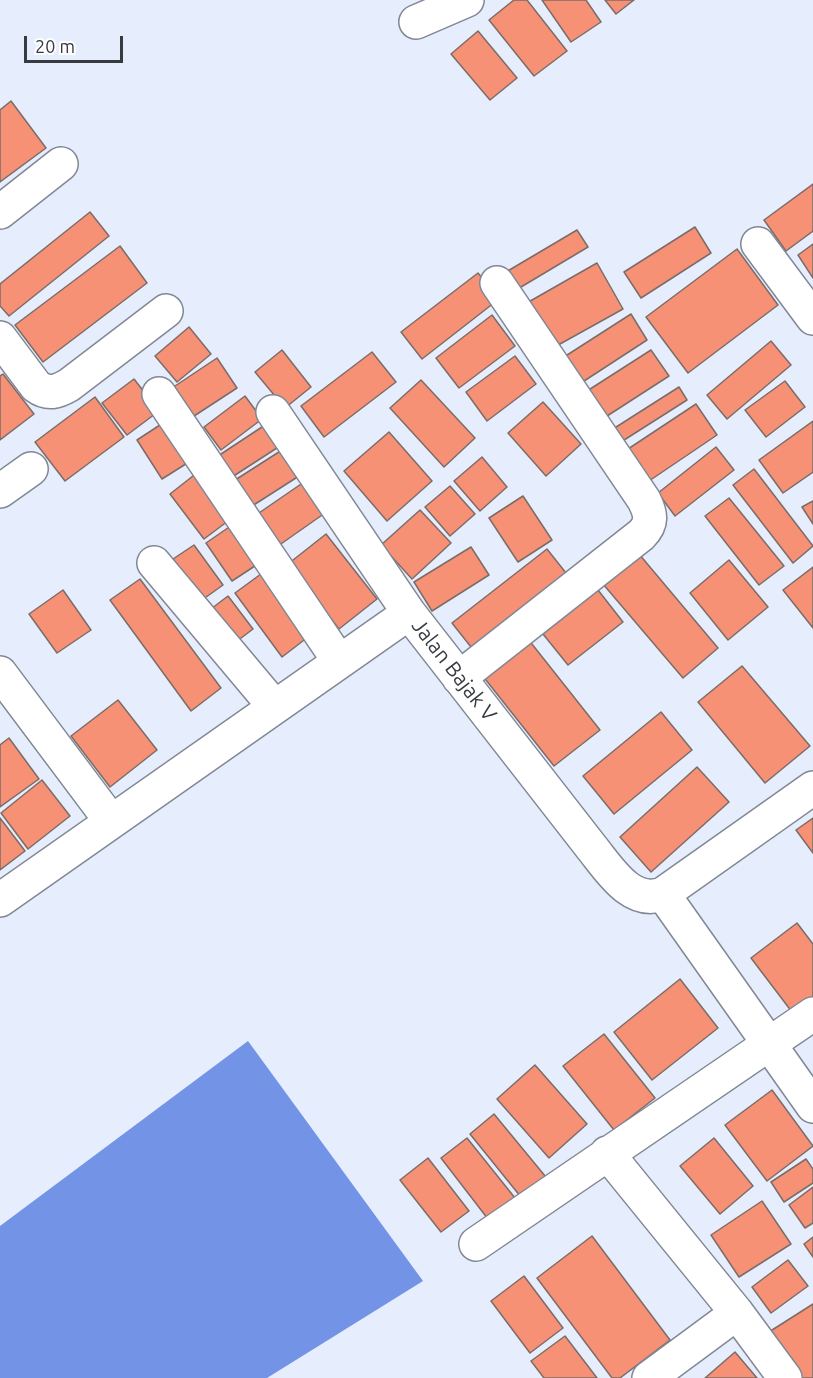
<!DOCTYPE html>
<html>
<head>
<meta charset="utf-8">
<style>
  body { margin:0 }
  #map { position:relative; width:813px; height:1378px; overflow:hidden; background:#e6edfc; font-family:Ubuntu,sans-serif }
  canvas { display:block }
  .scale { position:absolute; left:24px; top:36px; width:99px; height:27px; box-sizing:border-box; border:3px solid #373a3f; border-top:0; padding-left:8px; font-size:18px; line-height:21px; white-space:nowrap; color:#373a3f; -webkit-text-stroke:4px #fff; paint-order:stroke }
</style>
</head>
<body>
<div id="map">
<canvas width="813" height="1378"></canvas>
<div class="scale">20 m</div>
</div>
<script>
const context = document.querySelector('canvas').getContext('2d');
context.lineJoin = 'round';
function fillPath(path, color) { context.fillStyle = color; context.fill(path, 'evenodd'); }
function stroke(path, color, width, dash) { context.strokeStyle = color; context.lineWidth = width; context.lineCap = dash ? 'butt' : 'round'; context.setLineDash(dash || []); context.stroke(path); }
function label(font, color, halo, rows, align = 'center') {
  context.font = font + ' Ubuntu,sans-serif'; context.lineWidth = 4.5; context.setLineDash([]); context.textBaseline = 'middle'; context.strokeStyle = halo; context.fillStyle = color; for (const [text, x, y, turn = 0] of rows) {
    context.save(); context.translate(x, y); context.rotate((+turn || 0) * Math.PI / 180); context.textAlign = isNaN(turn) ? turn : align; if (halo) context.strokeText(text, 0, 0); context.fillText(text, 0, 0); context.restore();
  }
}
fillPath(new Path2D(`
  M248,1041l175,240 -156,97h-267v-152z`), '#7393e7');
const building = new Path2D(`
  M514,0h13l40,51 -33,25 -45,-56z
  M542,0h44l15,22 -30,20z
  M605,0h29l-18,14z
  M478,31l39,47 -27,22 -39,-46z
  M11,101l35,47 -46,34v-72z
  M813,184v47l-27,20 -22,-31z
  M90,212l19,24 -100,80 -9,-10v-22z
  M695,227l16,26 -70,45 -17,-26z
  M577,230l11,17 -72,43 -10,-18z
  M813,244v34l-15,-23z
  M120,246l27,37 -104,79 -28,-37z
  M737,249l41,56 -90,68 -42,-56z
  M597,263l26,46 -72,40 -26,-45z
  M478,273l21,26 -77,60 -21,-27z
  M631,314l16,26 -66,43 -17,-26z
  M492,315l23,31 -56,42 -23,-30z
  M189,327l22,27 -34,28 -22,-26z
  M771,341l20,24 -64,54 -20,-24z
  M282,350l29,37 -26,21 -30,-36z
  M651,350l18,26 -65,42 -17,-27z
  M372,352l24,30 -72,55 -23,-31z
  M515,356l21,28 -49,37 -21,-29z
  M217,358l20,30 -46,30 -19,-30z
  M3,374l31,40 -34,26v-64z
  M134,379l25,32 -32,24 -25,-32z
  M421,380l54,58 -31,29 -54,-59z
  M785,381l20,26 -39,30 -21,-27z
  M679,387l8,13 -66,42 -8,-13z
  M245,396l17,23 -41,31 -17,-23z
  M95,397l29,40 -59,44 -30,-39z
  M543,402l38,42 -35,32 -38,-43z
  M696,404l21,31 -68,46 -21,-32z
  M813,421v51l-30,21 -24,-33z
  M163,423l26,39 -27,17 -25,-39z
  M265,425l15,21 -51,33 -14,-21z
  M389,432l43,49 -45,40 -43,-50z
  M716,447l18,23 -59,46 -17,-23z
  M282,450l17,26 -50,32 -17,-26z
  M482,457l25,30 -27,24 -26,-30z
  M754,469l59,77 -20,17 -60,-78z
  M198,472l34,46 -28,21 -34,-45z
  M304,482l21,31 -47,33 -22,-31z
  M450,486l25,28 -25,22 -25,-29z
  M523,496l29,44 -34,22 -29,-44z
  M729,498l55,68 -25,19 -54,-69z
  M813,501v23l-11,-17z
  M420,510l31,33 -39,36 -31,-34z
  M235,523l26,39 -29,19 -26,-38z
  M326,534l51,65 -38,30 -51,-65z
  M194,545l29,40 -21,15 -29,-41z
  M471,547l18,28 -57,36 -18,-29z
  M547,549l19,24 -95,74 -19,-24z
  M639,554l79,94 -35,30 -80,-94z
  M729,560l39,47 -40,33 -38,-47z
  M813,567v61l-30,-38z
  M265,571l47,63 -30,23 -47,-64z
  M140,579l81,109 -30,23 -81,-111z
  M63,590l28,40 -34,23 -28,-39z
  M598,590l25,32 -55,43 -25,-31z
  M228,596l25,33 -25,19 -25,-33z
  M528,639l72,91 -46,36 -72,-91z
  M742,666l68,80 -45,37 -67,-81z
  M118,700l39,50 -47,37 -39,-51z
  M661,712l31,38 -78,64 -31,-38z
  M9,738l30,41 -39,28v-62z
  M697,767l32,35 -78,70 -31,-35z
  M42,780l28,36 -42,33 -27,-36z
  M0,818l25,33 -25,19z
  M813,818v35l-17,-23z
  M797,923l16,21v52l-21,16 -41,-54z
  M680,979l38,49 -66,52 -38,-48z
  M604,1034l51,64 -41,32 -51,-64z
  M535,1065l52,59 -38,34 -52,-59z
  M772,1090l41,56 -46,35 -42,-56z
  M494,1114l56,68 -25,20 -55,-68z
  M467,1138l48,60 -27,21 -47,-61z
  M714,1138l39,48 -33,28 -40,-48z
  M428,1158l41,53 -28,21 -41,-52z
  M806,1159l7,10v14l-29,19 -13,-20z
  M813,1187v36l-8,5 -16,-23z
  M762,1201l29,43 -52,33 -28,-42z
  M592,1236l78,104 -50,38h-8l-75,-100z
  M813,1237v20l-9,-13z
  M788,1260l20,26 -37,27 -19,-26z
  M524,1276l39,52 -33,25 -39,-52z
  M813,1304v74h-14l-30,-46z
  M565,1336l32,42h-53l-13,-17z
  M735,1352l22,26h-52z`);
fillPath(building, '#f79176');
stroke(building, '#7c6c68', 1.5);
const minor = new Path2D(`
  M416,22l51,-22
  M0,212l61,-48
  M758,244l55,74
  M0,338l36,48c12,9 21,6 33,-1l97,-74
  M159,394l180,267
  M273,412l136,201
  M0,491l31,-22
  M154,563l120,143
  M0,673l111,148
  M459,678l182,-143c12,-12 10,-21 3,-35l-147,-217
  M663,894l150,212
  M0,900l409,-287 183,235c17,21 39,58 71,46l150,-106
  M607,1153l130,160 48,65
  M476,1244l337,-230
  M649,1378l88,-65`);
stroke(minor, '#818794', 36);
stroke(minor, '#fff', 33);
label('21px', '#373a3f', '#fff', [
  ["Jalan Bajak V",454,670,52]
]);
</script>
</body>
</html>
